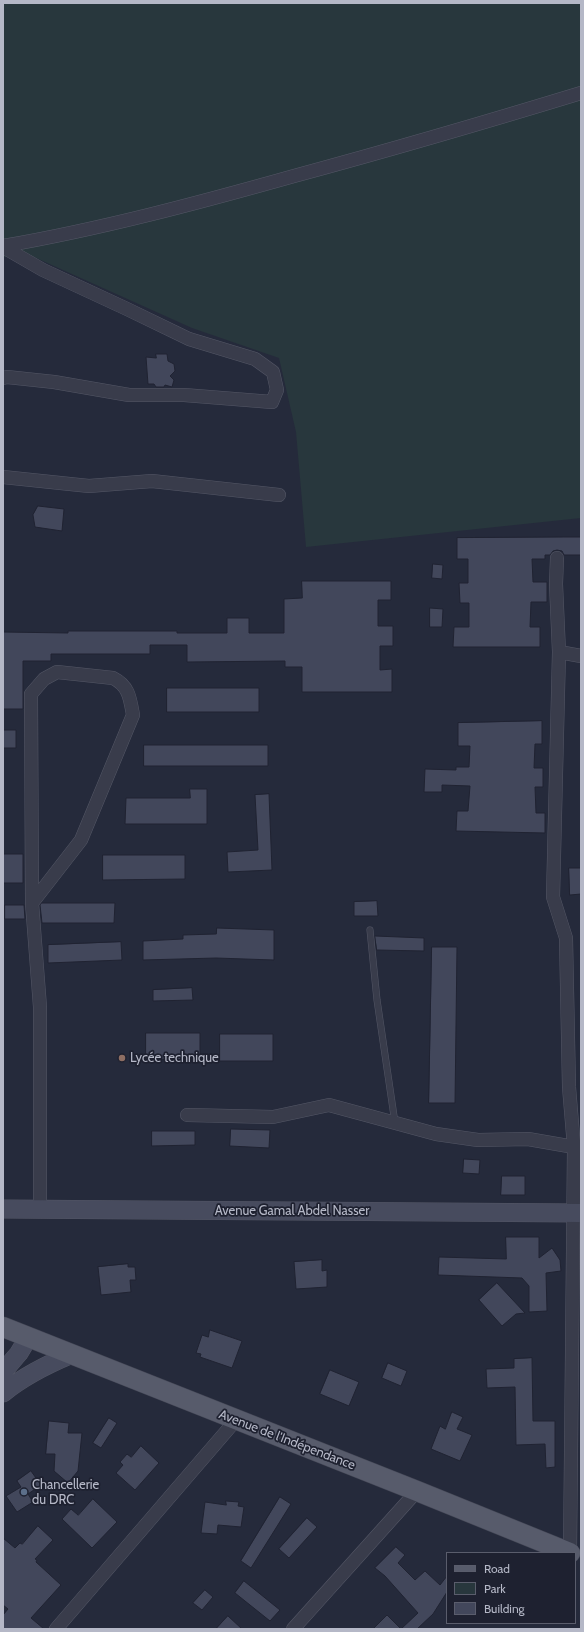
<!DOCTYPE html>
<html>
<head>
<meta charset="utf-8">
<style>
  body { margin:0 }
  #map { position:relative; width:584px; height:1632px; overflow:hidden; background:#252a3b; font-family:Cabin,sans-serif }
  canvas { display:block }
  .frame { position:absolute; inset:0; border:4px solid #b5b8c7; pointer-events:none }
  .legend { position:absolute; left:446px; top:1552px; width:130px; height:72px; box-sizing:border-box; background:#1e2130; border:1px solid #5a5d6c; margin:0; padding:5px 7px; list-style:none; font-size:12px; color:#b5b8c7 }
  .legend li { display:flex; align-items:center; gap:8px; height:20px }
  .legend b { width:20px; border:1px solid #5a5d6c }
</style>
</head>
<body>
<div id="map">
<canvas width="584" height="1632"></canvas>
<div class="frame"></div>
<ul class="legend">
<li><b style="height:5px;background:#575b6b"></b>Road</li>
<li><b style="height:11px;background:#28373d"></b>Park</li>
<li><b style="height:11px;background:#42475b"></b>Building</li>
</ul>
</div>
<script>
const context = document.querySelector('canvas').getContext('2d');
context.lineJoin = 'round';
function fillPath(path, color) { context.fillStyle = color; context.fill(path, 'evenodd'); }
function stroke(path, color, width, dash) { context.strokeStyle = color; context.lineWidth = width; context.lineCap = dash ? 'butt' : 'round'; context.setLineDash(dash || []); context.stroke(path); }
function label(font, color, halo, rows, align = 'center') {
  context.font = font + ' Cabin,sans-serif'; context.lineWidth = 3.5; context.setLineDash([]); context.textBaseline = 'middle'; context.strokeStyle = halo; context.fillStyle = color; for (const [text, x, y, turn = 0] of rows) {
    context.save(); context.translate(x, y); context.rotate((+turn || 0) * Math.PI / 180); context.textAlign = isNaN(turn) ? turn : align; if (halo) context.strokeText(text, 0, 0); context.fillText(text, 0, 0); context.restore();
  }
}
fillPath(new Path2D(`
  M3,3h578v515l-275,29 -10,-115 -17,-74 -87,-30 -158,-71h-31z`), '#28373d');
const building = new Path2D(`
  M156,354h11l1,7 6,3 1,7 -5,5 4,4 -2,7 -7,-2 -1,2h-8l-2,-3h-6l-2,-27 10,1z
  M38,506l26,3 -2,22 -27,-4 -2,-12z
  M564,537h17v18h-17l-2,-4 -5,-1 -4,1 -3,4h-5v4h-13l1,23h14v20h-16l-1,25h10v20h-87l1,-20h15v-24h-9l-1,-20h9v-24h-11v-21z
  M433,564l10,1 -1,14 -10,-1z
  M302,581h89v19h-13v26h15v20h-13v24l12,-1v23h-90v-25h-17v-6l-98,1v-17h-37v9h-99v7h-28v48h-20v-77l65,1v-2h109v2h50v-15h22v15h35v-34l18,-1z
  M430,608l13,1 -1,18h-12z
  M167,688h92v24h-92z
  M542,721v23h-7l-1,24h9v19h-8l1,26h9v20l-89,-2 1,-20h11l2,-25 -28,-1v7h-18l1,-23 31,1v-3h13l1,-21h-12v-23z
  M3,730h13v18h-13z
  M144,745h124v21h-124z
  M190,789h17v35h-82l1,-26h64z
  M269,794l3,76 -44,2 -1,-20 31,-2 -3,-55z
  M3,854h20v29h-20z
  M103,855h82v24l-82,1z
  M569,868h12v26l-11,1z
  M377,901l1,15h-24v-14z
  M42,903h73l-1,20h-72l-2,-18z
  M5,905h19l1,14h-20z
  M217,928l57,2v30l-58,-2 -73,2v-19l40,-2v-4l33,-1z
  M375,936l49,2v13l-47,-1z
  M121,942l1,18 -74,3v-18z
  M432,947h25l-2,156h-26z
  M192,988l1,12 -40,1v-11z
  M146,1033h54v27l-54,-1z
  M220,1034h53v27h-53z
  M231,1129l39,1 -1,18 -39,-2z
  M152,1131h43v14l-43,1z
  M464,1159l16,1 -1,14 -16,-1z
  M502,1176h23v19h-24z
  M506,1237h33v21l13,-10 8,12 1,11 -15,2 1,38 -18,1v-26l-7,-8 -84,-3 1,-18 67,2z
  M322,1260v11l5,-1v17l-31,2 -2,-27z
  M128,1264v3h7l1,13h-6l1,12 -30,3 -3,-28z
  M497,1283l28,30 -9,1 -14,12 -23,-26z
  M210,1330l32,11 -10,27 -32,-11 1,-3 -5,-1 6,-18 6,2z
  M532,1358l1,63h22v46l-9,1 -1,-24 -29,1 -1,-58 -28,1 -1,-19 28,-1v-9z
  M388,1363l19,8 -6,15 -19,-8z
  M330,1370l29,12 -10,24 -29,-12z
  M452,1412l11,5 -6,12 15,6 -12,26 -29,-12 9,-23 5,3z
  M109,1418l8,5 -16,25 -8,-5z
  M49,1421l20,2 -1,10h14l-4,38 -10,12 -14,-12 1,-17h-9z
  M141,1446l18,17 -24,27 -19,-17 7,-8 -3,-3 7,-8 4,3z
  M31,1471l10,14 -13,9 5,8 -16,10 -11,-16 15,-9 -4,-6z
  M280,1497l11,7 -40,64 -10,-7z
  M93,1499l24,23 -25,26 -30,-29 9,-10 7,6z
  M226,1501l13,1 -1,4 6,1 -3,20 -23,-2 -1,9 -16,-1 4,-31 21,3z
  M307,1518l10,9 -28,31 -10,-9z
  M38,1526l15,14 -18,19 2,1 -1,2 25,23 -30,33 13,11h-41v-14l5,-6 -5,-4v-67l12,10 5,-5 2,1z
  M396,1547l9,8 -7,8 17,17 10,-9 15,14 7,-9v16l-14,22 -16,15h-44l14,-14 14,14 17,-16 -33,-37 -10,-8z
  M244,1581l36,29 -10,11 -35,-28z
  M205,1590l8,7 -11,13 -9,-7z
  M228,1616l14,13h-26z`);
fillPath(building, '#42475b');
stroke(building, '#202332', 1);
const lane = new Path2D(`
  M370,930l7,70 18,123`);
const street = new Path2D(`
  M3,246c98,-17 195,-43 291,-70 96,-26 192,-54 287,-83
  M3,247l40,23 84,39 62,30 66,20 18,13 4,18 -5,12 -88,-7h-55l-75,-13 -47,-5 -4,1
  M3,477l86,9 63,-5 127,14
  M557,558l-1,26 3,68 -6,245 13,41 3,149 5,60 -4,406
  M559,652l22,4
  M32,903l49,-63 52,-125c-3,-17 -4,-29 -20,-37l-56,-6 -13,7 -13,15 1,209 8,104v202
  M187,1115l86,2 56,-12 107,29 42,6 50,-1 46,8h7
  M56,1629l180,-209
  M293,1629l124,-138`);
const secondary = new Path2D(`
  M3,1209l578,4
  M3,1372l16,-19 9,-15
  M3,1393c21,-17 43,-28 67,-38`);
const primary = new Path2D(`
  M3,1327l414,164 153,62`);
stroke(lane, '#545766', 7);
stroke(street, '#545766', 14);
stroke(secondary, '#545766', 19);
stroke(primary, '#424554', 21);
stroke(lane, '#393c4b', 6);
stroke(street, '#393c4b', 13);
stroke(secondary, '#474b5e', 18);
stroke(primary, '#575b6b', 20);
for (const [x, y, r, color] of [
  [122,1058,4,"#8d6e63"],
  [24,1492,4,"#5c6f8a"]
]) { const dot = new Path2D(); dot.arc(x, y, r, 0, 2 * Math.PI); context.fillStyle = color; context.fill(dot); stroke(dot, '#1e2130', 1.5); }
label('13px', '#b5b8c7', '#1e2130', [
  ["Lycée technique",130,1058],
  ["Chancellerie",32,1485],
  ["du DRC",32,1500]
], 'left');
label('13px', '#b5b8c7', '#1e2130', [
  ["Avenue Gamal Abdel Nasser",292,1211],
  ["Avenue de l'Indépendance",287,1440,21]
]);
</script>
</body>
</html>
